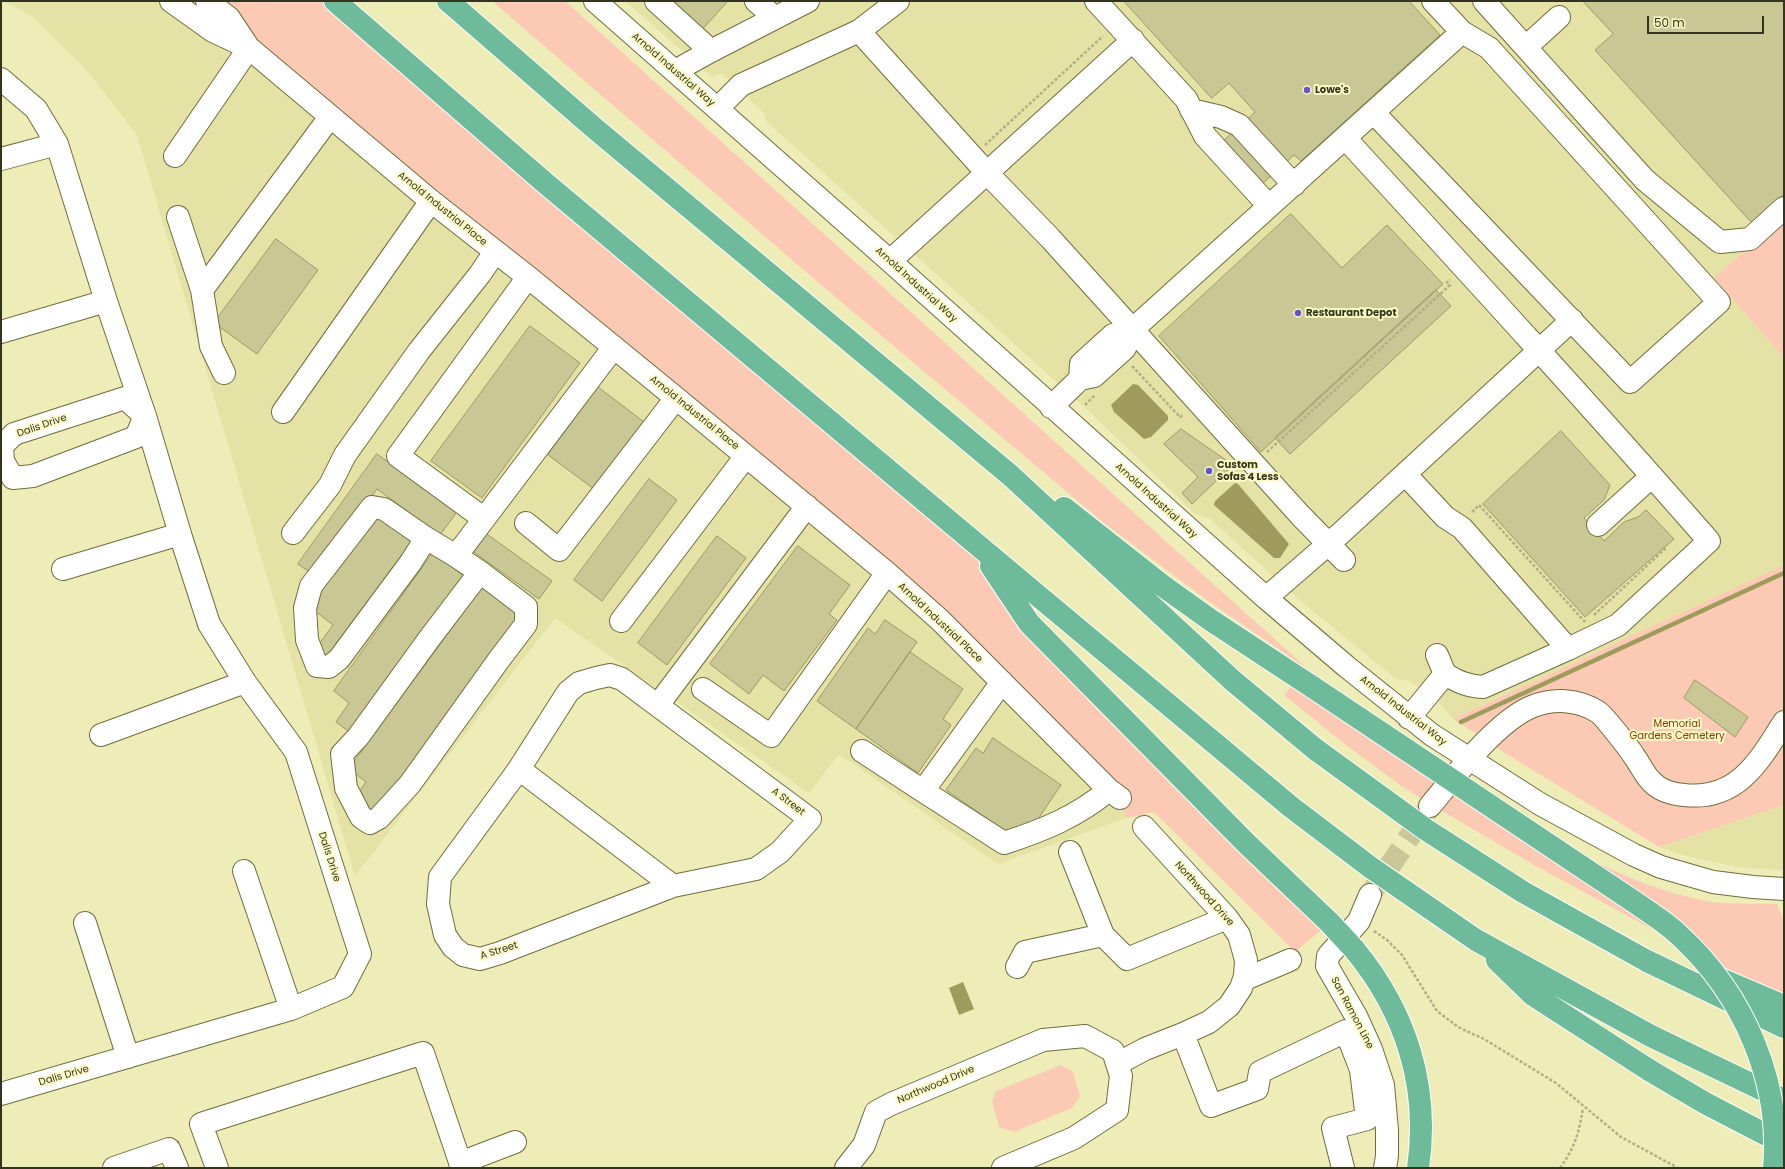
<!DOCTYPE html>
<html>
<head>
<meta charset="utf-8">
<style>
  body { margin:0 }
  #map { position:relative; width:1785px; height:1169px; overflow:hidden; background:#eeecb7; font-family:Poppins,sans-serif }
  canvas { display:block }
  .frame { position:absolute; inset:0; border:2px solid #34331e; pointer-events:none }
  .scale { position:absolute; left:1647px; top:16px; width:117px; height:18px; box-sizing:border-box; border:2px solid #34331e; border-top:0; padding-left:5px; font-size:12px; line-height:14px; white-space:nowrap; color:#34331e; -webkit-text-stroke:3px #fbf9c4; paint-order:stroke }
</style>
</head>
<body>
<div id="map">
<canvas width="1785" height="1169"></canvas>
<div class="frame"></div>
<div class="scale">50 m</div>
</div>
<script>
const context = document.querySelector('canvas').getContext('2d');
context.lineJoin = 'round';
function fillPath(path, color) { context.fillStyle = color; context.fill(path, 'evenodd'); }
function stroke(path, color, width, dash) { context.strokeStyle = color; context.lineWidth = width; context.lineCap = dash ? 'butt' : 'round'; context.setLineDash(dash || []); context.stroke(path); }
function label(font, color, halo, rows, align = 'center') {
  context.font = font + ' Poppins,sans-serif'; context.lineWidth = 4; context.setLineDash([]); context.textBaseline = 'middle'; context.strokeStyle = halo; context.fillStyle = color; for (const [text, x, y, turn = 0] of rows) {
    context.save(); context.translate(x, y); context.rotate((+turn || 0) * Math.PI / 180); context.textAlign = isNaN(turn) ? turn : align; if (halo) context.strokeText(text, 0, 0); context.fillText(text, 0, 0); context.restore();
  }
}
fillPath(new Path2D(`
  M4,1h167l42,30 594,475 313,292 6,20 -128,46 -159,-110 -30,39 -254,-175 -200,258 -218,-741 -52,-67 -53,-52z
  M625,1h1159v214l-70,63 70,80v207l-331,154 -12,-14 -31,-24 -15,-3 -93,-76 -93,-84 -14,-4 -105,-102 -324,-291 -1,-7 -44,-41 -9,4z
  M1784,805v65l-38,-2 -29,-5 -38,-9 -20,-7z`), '#e5e2a5');
fillPath(new Path2D(`
  M207,1h132l637,543 53,79 301,300 -35,29 -141,-140 -28,6 -6,-20 -118,-116z
  M492,1h73l744,669 -102,-70 -102,-76 -285,-240z
  M1784,215v143l-70,-80z
  M1784,565v240l-125,42 -151,-92 -55,-36z
  M1321,678c52,38 103,75 156,111 71,48 144,96 230,112 21,4 48,2 70,3l7,17v85l-90,-54 -160,-87 -97,-57 -37,-23 -58,-43 -58,-47 9,-11 17,11z
  M1061,1065l12,7 7,24 -8,12 -58,24 -15,-5 -7,-26 4,-10z`), '#fccab4');
fillPath(new Path2D(`
  M1133,384l5,1 30,31v4l-17,17 -7,2 -30,-27 -3,-7z
  M1235,483l3,1 51,60 -9,14h-6l-60,-53 1,-4z
  M963,982l11,27 -15,6 -10,-27z`), '#9e9b5d');
stroke(new Path2D(`
  M1461,722l323,-149`), '#9e9b5d', 4.5);
const building = new Path2D(`
  M666,1h62l-28,31z
  M1124,1h285l31,34 -139,126 -7,-6 -32,29 -39,-43 32,-29 -26,-29 -17,15z
  M1583,1h201v193l-32,29 -157,-173 18,-16z
  M1291,214l51,54 45,-43 56,59 -182,168 -102,-116z
  M276,239l42,31 -61,84 -43,-31z
  M1436,290l15,16 -161,148 -15,-16z
  M530,326l50,37 -98,135 -51,-37z
  M598,387l46,35 -50,67 -46,-34z
  M1181,429l52,36 -41,39 -10,-11 16,-16 -34,-33z
  M1561,431l49,54 -6,15 -20,18 20,23 20,-19 14,-5 8,-7 28,29 -89,78 -102,-113z
  M377,454l80,58 -17,23 -63,-46 -62,87 -17,-12z
  M649,479l28,21 -75,101 -28,-21z
  M378,515l40,30 -85,115 -17,-12 17,-23 -23,-18z
  M484,532l68,49 -13,18 -68,-49z
  M717,536l29,22 -79,107 -29,-22z
  M798,546l52,39 -21,29 8,6 -53,71 -21,-16 -14,19 -39,-30z
  M433,553l35,26 -113,157 -19,-14 13,-19 -15,-12z
  M485,584l40,30 -148,202 -23,-17 12,-17 -17,-13z
  M885,620l32,22 -61,87 -39,-28 51,-73 7,6z
  M910,652l53,37 -20,30 8,6 -33,48 -62,-44z
  M1695,680l53,37 -13,20 -51,-39z
  M993,738l68,47 -27,40 -26,8 -62,-43 30,-42 7,5z`);
fillPath(building, '#c9c794');
stroke(building, '#9c9a67', 1);
stroke(new Path2D(`
  M1370,895l59,-87`), '#c9c798', 22, [22, 11]);
const minor = new Path2D(`
  M171,1l42,30 36,17 182,153 97,76 148,121 211,175 53,47 169,170 11,8
  M207,1l22,17 20,30
  M595,1l295,260 376,337 81,69 85,68 108,69 94,51 27,12 52,15 40,5 31,2
  M656,1l55,50
  M756,1l19,17
  M1096,1l90,98 19,37 64,70
  M1484,1l161,179 75,62 30,-3 34,-31
  M859,31l128,142 63,65 250,277 44,45
  M1526,47l33,-30
  M675,71l36,-20 97,-50
  M1,79l35,30 21,35 49,157 39,115 35,118 29,90 36,58 51,70 64,202 -17,33 -52,22 -290,85
  M718,108l23,-23 118,-54 39,-30
  M1191,110l30,7 18,8 55,60
  M1374,113l256,269 89,-80 -230,-254 -27,-16 -29,-31
  M1346,139c122,133 244,266 363,402l-91,84 -50,24 -106,-121 -17,-11 -40,-43
  M175,156l74,-108
  M1,159l56,-15
  M178,217l24,73
  M890,261l243,-221
  M1,332l105,-31
  M224,373l-13,-27 -9,-56 128,-173
  M1080,379l1,-15 32,-29 19,-5
  M125,398l20,18 -9,21 -103,39 -20,2 -10,-17 -1,-15 12,-12z
  M1051,407l29,-28 14,-3 31,-28 7,-18 330,-298
  M283,412l148,-211
  M372,507l12,2 42,29 -15,24 -72,97 -10,8 -12,-1 -10,-26 -2,-32 6,-22z
  M483,518l-85,-62 130,-179
  M526,523l33,27 117,-152
  M1598,525l54,-49
  M293,533l37,-48 15,-30 74,-104 61,-77 15,-22
  M426,538l30,18 24,16 -51,67 -71,98 -16,17 4,34 15,29 9,6 9,-5 31,-34 88,-123 28,-37v-17l-46,-35
  M456,556l158,-209
  M63,569l117,-35
  M1266,598l75,-65 231,-213
  M621,621l125,-165
  M1437,655l8,19
  M703,689l68,47 116,-163
  M658,705l149,-199
  M1409,718l36,-44c13,8 23,12 38,13l85,-38
  M101,735l144,-53
  M862,751l61,40 79,-109
  M519,769l154,117 83,-17 24,-17 30,-33 -188,-140 -12,-4 -14,3 -17,5 -11,9 -49,77 -79,108 -2,27 7,31 8,12 10,8 17,4 20,-6 173,-67
  M923,791l81,52c40,-13 72,-26 105,-53
  M1430,806c25,-30 66,-84 101,-99 22,-9 47,-8 67,5 6,4 31,36 36,44 6,8 10,18 17,25 8,9 21,13 33,14 53,6 75,-33 100,-73
  M244,871l47,138
  M1370,895l-11,26 -31,35 -1,10 29,50 15,33 12,36 4,45v26l-2,12
  M85,923l43,134
  M1103,935l24,24 100,-41
  M1017,967l8,-15 78,-17 -33,-83
  M1245,976l5,1 40,-17
  M1183,1034l28,72 46,-17 3,-17 86,-41 15,39 6,49 -34,9 10,40
  M1117,1064l28,-15 38,-15 26,-12 20,-16 12,-18 4,-12 1,-16 -7,-25 -12,-17 -83,-91
  M460,1163l55,-21
  M114,1168l55,-19 8,19
  M217,1168l-16,-44 222,-71 39,115
  M846,1168l18,-23 12,-33 15,-8 152,-64 42,-4 28,15 8,25 -4,34 -43,28 -71,30`);
const highway = new Path2D(`
  M335,1l209,181 504,422 243,203 79,60 106,73 175,96 133,64
  M448,1l145,126 417,348 222,205 83,69 110,80 98,63 124,69 137,66
  M1064,508l99,78 49,35 102,67
  M991,566l38,57 217,220 84,80
  M1354,949c52,63 76,138 64,219
  M1497,960l36,35 116,75 56,33 79,41
  M1709,974l75,32`);
stroke(minor, '#6f6d3c', 24);
stroke(highway, '#fff', 24);
stroke(new Path2D(`
  M985,145l118,-109
  M1132,366l48,51 4,-3
  M1085,405l10,-10
  M1267,452l183,-167 -3,-3 3,-2
  M1472,512l7,-7 106,117
  M1594,615l72,-67
  M1374,931l13,9 15,15 35,56 21,16 26,12 72,44 65,54 57,31
  M1560,1168c15,-21 19,-35 23,-60`), '#b1af85', 2.5, [3, 2]);
stroke(minor, '#fff', 22);
stroke(highway, '#6dbb9b', 22);
const highwayBridge = new Path2D(`
  M1314,688l325,217c14,10 29,19 41,31 63,58 102,146 94,232
  M1330,923l24,26`);
stroke(highwayBridge, '#fff', 24, []);
stroke(highwayBridge, '#6dbb9b', 22);
for (const [x, y, r, color] of [
  [1307,90,4,"#6652cc"],
  [1298,313,4,"#6652cc"],
  [1209,471,4,"#6652cc"]
]) { const dot = new Path2D(); dot.arc(x, y, r, 0, 2 * Math.PI); context.fillStyle = color; context.fill(dot); stroke(dot, '#fbf9c4', 1.5); }
label('10px', '#34331e', '#fbf9c4', [
  ["Arnold Industrial Way",673,70,41],
  ["Arnold Industrial Place",442,209,39],
  ["Arnold Industrial Way",916,285,42],
  ["Arnold Industrial Place",694,413,39],
  ["Dalis Drive",42,426,-19],
  ["Arnold Industrial Way",1156,501,42],
  ["Arnold Industrial Place",940,623,43],
  ["Arnold Industrial Way",1403,711,38],
  ["A Street",788,802,37],
  ["Dalis Drive",329,857,72],
  ["Northwood Drive",1204,894,48],
  ["A Street",499,951,-17],
  ["San Ramon Line",1352,1013,62],
  ["Dalis Drive",64,1076,-16],
  ["Northwood Drive",936,1085,-23]
]);
label('bold 10px', '#34331e', '#fbf9c4', [
  ["Lowe's",1315,90],
  ["Restaurant Depot",1306,313],
  ["Custom",1217,465],
  ["Sofas 4 Less",1217,477]
], 'left');
label('10px', '#843b11', '#fbf9c4', [
  ["Memorial",1677,724],
  ["Gardens Cemetery",1677,736]
]);
</script>
</body>
</html>
